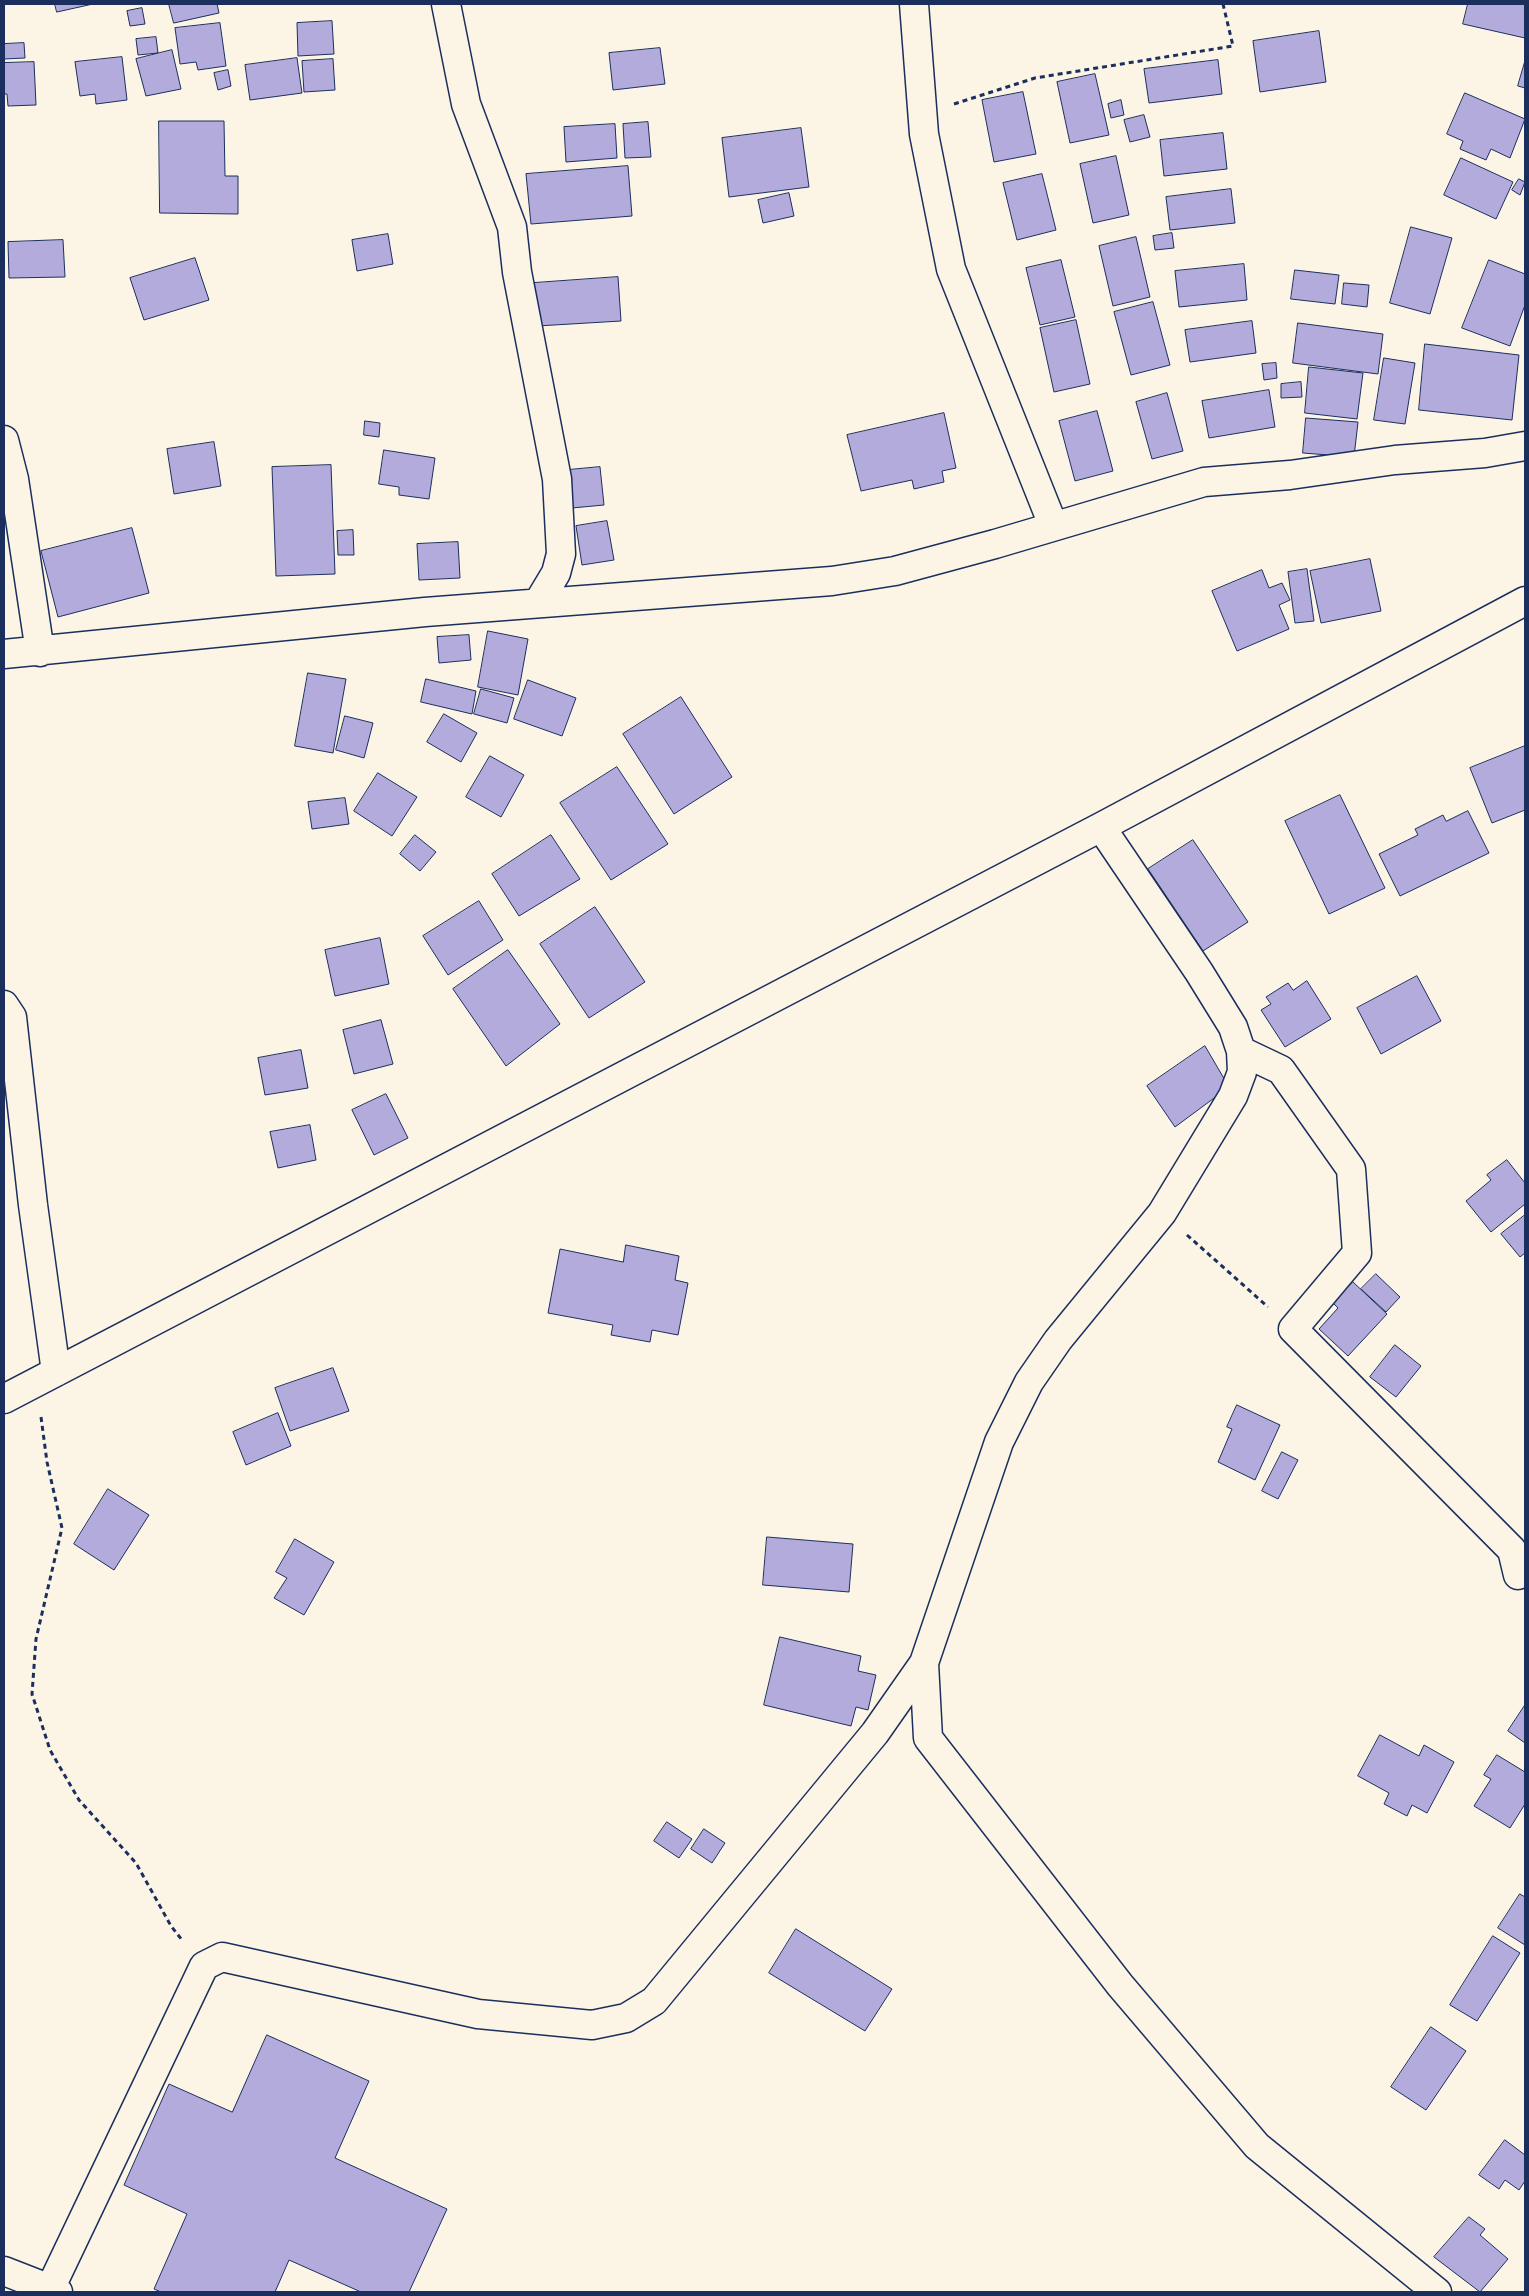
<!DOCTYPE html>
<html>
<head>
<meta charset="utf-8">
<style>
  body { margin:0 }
  #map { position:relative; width:1529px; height:2296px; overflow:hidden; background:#fcf5e5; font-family:"Indie Flower",sans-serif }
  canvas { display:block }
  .frame { position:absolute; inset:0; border:5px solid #1b2f5e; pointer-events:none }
</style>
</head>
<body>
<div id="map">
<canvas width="1529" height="2296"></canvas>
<div class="frame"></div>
</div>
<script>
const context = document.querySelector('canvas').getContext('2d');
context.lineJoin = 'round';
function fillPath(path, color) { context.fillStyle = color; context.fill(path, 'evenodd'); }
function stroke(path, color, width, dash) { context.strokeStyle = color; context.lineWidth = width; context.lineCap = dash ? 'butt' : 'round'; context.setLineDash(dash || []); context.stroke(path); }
const building = new Path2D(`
  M55,4h38l-36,8z
  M169,4h48l2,9 -45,10z
  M1468,4h57v34l-62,-14z
  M142,8l3,16 -15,2 -3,-15z
  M332,21l2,33 -36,2 -1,-33z
  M220,23l6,43 -28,4 -2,-8 -16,2 -5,-36z
  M1319,31l7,51 -66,10 -7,-51z
  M156,37l2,16 -20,2 -2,-16z
  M24,43l1,15 -21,1v-15z
  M660,48l5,36 -52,6 -4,-37z
  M172,50l9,39 -35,7 -10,-37z
  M122,57l5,43 -31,4 -1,-10 -15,2 -5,-34z
  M297,58l5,35 -52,7 -5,-35z
  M333,59l2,31 -31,2 -2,-31z
  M1218,60l4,34 -73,9 -5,-34z
  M1525,61v27l-7,-2z
  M34,62l2,43 -28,1 -1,-12h-3v-31z
  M228,70l3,16 -13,4 -4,-17z
  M1095,74l14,61 -39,8 -13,-61z
  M1023,92l13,62 -42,8 -12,-62z
  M1465,93l60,26 -15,39 -19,-9 -5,11 -26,-11 3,-8 -16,-7z
  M1121,100l3,15 -13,3 -3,-14z
  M1144,115l6,22 -20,5 -6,-22z
  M159,121h65l1,55h13v38l-78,-1z
  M648,122l3,35 -26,1 -2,-34z
  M615,124l2,34 -51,4 -2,-35z
  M801,128l8,59 -80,10 -7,-59z
  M1223,133l4,36 -63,7 -4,-36z
  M1116,156l13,59 -36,8 -13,-59z
  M1461,158l52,24 -17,37 -52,-24z
  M628,166l4,50 -101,8 -5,-50z
  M1042,174l14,56 -39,10 -14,-57z
  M1519,179l6,3 -5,13 -8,-5z
  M1231,189l4,34 -65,7 -4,-33z
  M789,193l5,23 -31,7 -5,-23z
  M1411,227l41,11 -22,76 -40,-11z
  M1172,233l2,15 -19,2 -2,-14z
  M388,234l5,30 -36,7 -5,-31z
  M1136,237l14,60 -37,9 -14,-60z
  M63,240l2,37 -56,1 -1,-36z
  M195,258l14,42 -65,20 -14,-42z
  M1061,260l14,57 -35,8 -14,-57z
  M1489,260l36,14v31l-15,41 -48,-18z
  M1244,264l3,36 -68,7 -4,-36z
  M1295,270l44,5 -4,29 -44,-5z
  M618,277l3,44 -84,5 -3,-43z
  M1344,283l25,2 -2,22 -25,-3z
  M1153,302l17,63 -39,10 -17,-63z
  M1076,320l14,64 -36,8 -14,-64z
  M1252,321l4,32 -66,9 -5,-32z
  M1298,323l85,11 -5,40 -85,-11z
  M1425,344l94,11 -7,65 -93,-10z
  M1384,358l31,5 -10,61 -31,-4z
  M1276,363l1,15 -13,2 -2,-16z
  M1309,367l54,6 -6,46 -52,-6z
  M1301,382l1,15 -21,1v-14z
  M1269,390l6,37 -66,11 -7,-37z
  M1167,393l16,58 -31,8 -16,-57z
  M1097,411l16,60 -38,10 -16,-60z
  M944,413l12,55 -14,3 2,11 -30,7 -2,-9 -51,11 -14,-56z
  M1306,418l52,4 -4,35 -51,-4z
  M365,421l15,2 -1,14 -15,-2z
  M214,442l7,44 -47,8 -7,-45z
  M384,450l51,8 -6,41 -30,-4v-8l-20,-3z
  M331,465l4,109 -59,2 -4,-109z
  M600,467l4,38 -32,3 -4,-38z
  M607,521l7,39 -32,5 -6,-39z
  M132,528l17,65 -91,24 -17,-66z
  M353,530l1,25h-16l-1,-24z
  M458,542l2,36 -41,2 -2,-36z
  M1370,559l11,52 -60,12 -11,-52z
  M1307,569l7,52 -19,2 -7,-51z
  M1262,570l7,18 13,-5 8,17 -11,5 10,24 -52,22 -25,-60z
  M488,631l40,8 -10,56 -40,-8z
  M469,635l2,25 -32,3 -2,-26z
  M308,673l38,6 -13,74 -38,-7z
  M426,679l50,12 -4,23 -51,-12z
  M528,680l48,18 -14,38 -48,-17z
  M481,689l33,9 -7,25 -33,-9z
  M681,697l51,80 -58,37 -51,-80z
  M444,714l33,19 -16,29 -34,-20z
  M345,716l28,7 -9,35 -28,-8z
  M1525,746v64l-33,13 -22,-55z
  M490,756l34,19 -23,42 -35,-20z
  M617,767l51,77 -57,36 -51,-77z
  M378,773l39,24 -25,39 -38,-25z
  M1340,795l45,93 -56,26 -44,-93z
  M345,798l4,26 -37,5 -4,-27z
  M1468,811l21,42 -89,43 -21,-42 39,-19 -3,-6 28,-14 3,6z
  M415,835l21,17 -16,19 -20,-17z
  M551,835l29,44 -61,37 -27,-42z
  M1193,840l55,82 -45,29 -55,-82z
  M479,901l24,39 -55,35 -25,-39z
  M595,907l50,75 -56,36 -49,-74z
  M380,938l9,46 -54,12 -10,-46z
  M508,950l52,74 -54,42 -53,-77z
  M1417,976l24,45 -60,33 -24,-46z
  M1307,981l24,38 -46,28 -24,-37 10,-6 -5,-7 22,-14 5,7z
  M381,1020l12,44 -39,10 -11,-44z
  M1205,1046l24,41 -54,40 -28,-41z
  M301,1050l7,38 -43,7 -7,-37z
  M386,1094l22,44 -34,17 -22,-45z
  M310,1125l6,35 -38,8 -8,-36z
  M1507,1160l18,23v21l-34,28 -25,-31 25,-21 -4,-5z
  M1525,1215v38l-5,4 -19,-23z
  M626,1245l53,11 -4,24 13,3 -10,52 -26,-5 -2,12 -39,-7 2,-10 -65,-12 12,-64 63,13z
  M1376,1274l24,23 -14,15 -25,-23z
  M1353,1282l34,32 -39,42 -29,-27 19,-21 -5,-5z
  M1395,1345l26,21 -25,31 -26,-20z
  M333,1368l16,43 -59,20 -15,-43z
  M1237,1405l43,20 -25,55 -37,-18 14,-33 -5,-2z
  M278,1413l13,33 -45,19 -13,-33z
  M1282,1452l16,8 -20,39 -16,-8z
  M108,1489l41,26 -35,55 -40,-26z
  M767,1537l86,7 -4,48 -86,-7z
  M295,1539l39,23 -30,53 -30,-17 13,-20 -11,-6z
  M780,1637l81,19 -3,15 18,4 -8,35 -12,-3 -5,19 -87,-21z
  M1525,1705v38l-17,-12z
  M1380,1735l39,21 5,-11 30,17 -27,51 -15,-8 -5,11 -23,-12 5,-11 -31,-17z
  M1497,1755l28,17v32l-15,24 -36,-22 17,-27 -7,-4z
  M667,1822l25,17 -13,19 -25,-17z
  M704,1829l21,14 -13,20 -21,-14z
  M1520,1894l5,3v48l-27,-17z
  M796,1929l96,60 -27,42 -96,-58z
  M1493,1936l27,17 -43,68 -27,-16z
  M1431,2027l35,24 -40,59 -35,-23z
  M267,2035l102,46 -34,77 112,51 -38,83h-48l-72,-32 -14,32h-114l-7,-3 33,-75 -63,-29 45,-101 63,28z
  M1505,2140l20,15v26l-6,9 -14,-10 -6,9 -20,-14z
  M1469,2217l16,12 -5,6 28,24 -28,33 -46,-35z`);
fillPath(building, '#b3abdc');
stroke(building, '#1b2f5e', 1);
const minor = new Path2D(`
  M446,4l20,100 46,123 5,45 40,207 4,75 -5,19 -18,30
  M914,4l10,130 27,135 102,256
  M4,440l10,39 26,173
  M4,654l421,-42 407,-31 63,-10 100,-27 209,-62 86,-7 105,-15 90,-7 40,-7
  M4,1005l8,12 21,188 23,167
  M1241,1051l40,19 70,99 6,84 -64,76 219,221 6,25
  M4,1399l1097,-572 424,-226
  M924,1663l4,75 192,247 137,161 180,146
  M4,2271l54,21
  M50,2289l154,-323 18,-9 256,57 114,11 34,-7 28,-17 221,-268 49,-70 75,-221 30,-60 29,-42 104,-127 71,-117 9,-24 -1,-21 -8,-24 -34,-55 -98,-145`);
stroke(minor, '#1b2f5e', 31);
stroke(new Path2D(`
  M954,104l81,-26 198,-32 -10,-42
  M1187,1235l81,72
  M41,1417l6,45 15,66 -26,111 -4,55 18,56 29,50 57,63 35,63 11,14`), '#1b2f5e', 3, [5, 4]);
stroke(minor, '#fcf5e5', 28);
</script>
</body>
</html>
